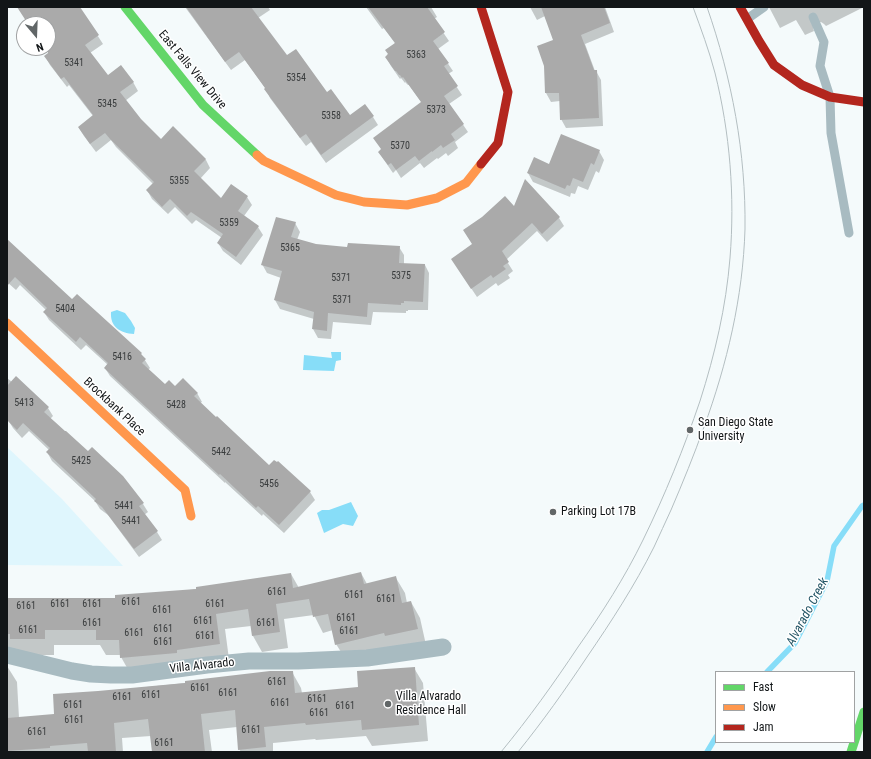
<!DOCTYPE html>
<html>
<head>
<meta charset="utf-8">
<style>
  body { margin:0 }
  #map { position:relative; width:871px; height:759px; overflow:hidden; background:#f4fafb; font-family:"Roboto Condensed",sans-serif }
  canvas { display:block }
  .frame { position:absolute; inset:0; border:8px solid #121618; pointer-events:none }
  .legend { position:absolute; left:715px; top:671px; width:140px; height:72px; box-sizing:border-box; background:#fff; border:1px solid #a0a2a3; margin:0; padding:5px 7px; list-style:none; font-size:12px; color:#121618 }
  .legend li { display:flex; align-items:center; gap:8px; height:20px }
  .legend b { width:20px; border:1px solid #a0a2a3 }
  .north { position:absolute; left:16px; top:16px; width:40px; height:40px; box-sizing:border-box; background:#fff; border:1px solid #a0a2a3; border-radius:50%; rotate:161deg; font-size:11px; font-weight:700; line-height:16px; text-align:center; color:#121618 }
  .north::after { content:''; display:block; margin:auto; width:14px; height:18px; background:#616667; clip-path:polygon(50% 0,100% 100%,50% 72%,0 100%) }
</style>
</head>
<body>
<div id="map">
<canvas width="871" height="759"></canvas>
<div class="frame"></div>
<ul class="legend">
<li><b style="height:5px;background:#63d668"></b>Fast</li>
<li><b style="height:5px;background:#ff974d"></b>Slow</li>
<li><b style="height:5px;background:#b3261e"></b>Jam</li>
</ul>
<div class="north">N</div>
</div>
<script>
const context = document.querySelector('canvas').getContext('2d');
context.lineJoin = 'round';
function fillPath(path, color) { context.fillStyle = color; context.fill(path, 'evenodd'); }
function stroke(path, color, width, dash) { context.strokeStyle = color; context.lineWidth = width; context.lineCap = dash ? 'butt' : 'round'; context.setLineDash(dash || []); context.stroke(path); }
function label(font, color, halo, rows, align = 'center') {
  context.font = font + ' "Roboto Condensed",sans-serif'; context.lineWidth = 3; context.setLineDash([]); context.textBaseline = 'middle'; context.strokeStyle = halo; context.fillStyle = color; for (const [text, x, y, turn = 0] of rows) {
    context.save(); context.translate(x, y); context.rotate((+turn || 0) * Math.PI / 180); context.textAlign = isNaN(turn) ? turn : align; if (halo) context.strokeText(text, 0, 0); context.fillText(text, 0, 0); context.restore();
  }
}
fillPath(new Path2D(`
  M7,447l55,52 61,67 -116,-1z`), '#dff6fd');
fillPath(new Path2D(`
  M117,310l8,3 6,8 4,7 -1,6c-14,-1 -24,-7 -23,-22z
  M331,352h10v8l-5,1 -2,10 -31,-1 1,-15 28,3z
  M351,502l7,14 -5,10 -10,-2 -19,9 -7,-20 5,-3h7z`), '#87ddf8');
fillPath(new Path2D(`
  M19,7h60l24,37 -13,9 18,24 25,5 5,9 -13,10 15,19 21,20 12,-12 33,32 4,8 -10,11 21,21 26,-3 5,8 -8,11 14,11 5,8 -22,30 -18,-14 -5,-8 4,-5 -26,-18 -4,4 -17,-17 -7,7 -16,-15 -5,-9 6,-6 -37,-37 -5,-7 -15,12 -12,-16 -5,-8 14,-12 -24,-31 -2,2 -17,-22 -5,-9 6,-4 -3,-5v-23h-20z
  M185,7h83l2,3 -12,8 28,39 41,36 22,24h24l5,8 -52,38 -15,-21 -5,4 -36,-48 -4,-9 -21,-29 -14,10z
  M366,7h65l6,10 -3,2 15,22 -11,8 15,22 -5,3 14,21 -13,9 19,28 -13,10 3,6 -10,8 -2,-3 -8,6 -1,-1 -13,10 -4,-5 -19,15 -5,-8 -3,3 -9,-13 -5,-8 43,-49 -13,-18h-1l-3,-3v1l-4,-5 -1,1 -9,-13 -5,-9 9,-14 -11,-15 -2,1z
  M530,7h75l9,25 -29,12 10,27h1l5,9 2,46 -37,2 -5,-9 -1,-18 -9,1 -5,-9 8,-52 -9,-25 -8,4z
  M769,7h95l-38,19 -2,-2 -3,-2 -4,1 -4,5 1,3 -9,4 -9,-15 -16,8z
  M599,151l5,9 -5,13 -3,-2 -8,19 -10,-4 -3,8 -4,-1 -1,4 -37,-15 -5,-9 22,-8z
  M525,181l34,37 5,8 -17,16 -10,-11 -31,29 7,11 -5,4 2,3 -12,8 -2,-3 -19,14 -20,-30 16,-22 41,-37z
  M295,223l5,9 -3,8 19,5 32,3 51,-1 5,8v9l21,1 4,8 -1,37h-20v1h-2v2l-33,-1 -2,13 -38,-3 -2,17 -13,-1 -5,-9 1,-10 -34,-10 -5,-9 6,-22 -14,-5 -5,-9z
  M7,240l65,60 25,13 44,41 9,14 -2,2 17,16 32,7 5,9 -2,1 69,63 41,26 5,8 -31,33 -21,-19 -1,2 -37,-34v1l-115,-107 -5,-8 3,-3 -22,-20 -5,5 -32,-30 -5,-8 2,-2 -26,-25 -4,5 -9,-8z
  M7,378l5,4 36,26 5,8 -3,3 38,34 34,24 21,27 5,8 -4,3 13,17 5,8 -23,17 -31,-42 -8,-6 -5,-8 -43,-40 -5,-9 2,-2 -20,-19 -7,7 -9,-10 -5,-8z
  M361,573l6,11 29,-6 9,15 2,10 4,-1 9,16 6,27 -80,15 -10,-16 -3,-14 -10,3 -9,-18 -30,4 4,29 -26,4 -9,-16 -2,-10 -26,3 4,30 -99,14 -9,-16v-2h-15l-6,-10h-46v10h-34l-13,-5v-50l109,-1 81,-10 94,-15 8,14z
  M7,666l10,16 2,36 36,-3 43,-23 194,-20 9,16 1,5 57,-5 55,-20 9,15 5,58 -56,5 -6,-10 -50,4 -1,-1 -42,4v9h-32l-2,-3 -2,-22 -28,3 3,22h-59l-2,-16 -29,2 1,14h-116z`), '#0003');
stroke(new Path2D(`
  M767,672l28,-29 32,-62 7,-35 28,-40 2,-1
  M707,752l9,-15`), '#87ddf8', 5.5);
fillPath(new Path2D(`
  M17,7h63l19,28 -14,10 23,30 13,-10 13,17 -14,10 21,27 20,20 12,-13 33,33 -12,12 27,27 10,-14 17,12 -10,15 21,15 -23,31 -19,-14 6,-9 -32,-22 -4,4 -17,-17 -8,8 -16,-17 8,-8 -44,-43 -5,-6 -15,11 -12,-17 15,-12 -29,-38 -3,2 -17,-23 4,-3v-29h-20z
  M186,7h65l36,48 9,-6 31,43 4,-3 19,26 15,-11 9,12 -53,39 -15,-21 -6,4 -36,-49 1,-1 -26,-36 -14,10z
  M368,7h59l18,25 -12,9 16,22 -5,3 14,20 -14,10 20,28 -13,10 4,6 -12,8 -2,-3 -9,7v-1l-13,10 -4,-5 -19,14 -5,-7 -3,2 -10,-13 3,-3 -8,-11 48,-36 -18,-25 -1,1 -2,-3h-1l-3,-4h-1l-10,-14 3,-3 -3,-4 10,-7z
  M541,7h63l6,16 -29,12 13,35h3l2,48 -39,2 -1,-27h-14l-1,-27 -7,-20 16,-6z
  M561,134l39,16 -6,15 -3,-2 -8,19 -10,-4 -3,8 -3,-1 -2,4 -38,-16 7,-16 15,7z
  M525,179l35,38 -18,17 -10,-11 -30,28 7,11 -6,4 3,3 -13,9 -2,-3 -20,14 -20,-30 21,-15 -9,-14 19,-13 23,-21 9,10z
  M276,217l20,5 -5,15 25,7 31,3 1,-4 52,3 -1,17 26,1 -2,38 -19,-1v2h-3v2l-33,-2 -1,14 -39,-4 -1,18 -15,-2 2,-17 -40,-12 8,-29 -21,-6z
  M7,239l65,60 5,-5 20,18 45,41 -1,1 5,5 -4,4 23,21 4,-4 6,6 8,-8 15,15 -4,3 22,21 1,-1 52,49 5,-5 3,2 1,-1 33,30 -32,34 -21,-19 -2,2 -36,-34 -1,1 -115,-107 4,-5 -28,-26 -4,5 -33,-30 4,-4 -32,-31 -8,9z
  M16,376l33,31 -5,5 21,19h1l22,20 4,-4 31,29 21,27 -5,3 19,25 -24,18 -32,-42 -8,-6 2,-2 -50,-47 4,-4 -27,-25 -6,7 -10,-10v-34z
  M361,572l3,12 32,-8 6,27 9,-2 7,28 -33,7 -1,-3 -49,12 -7,-31 -15,3 -4,-18 -33,5 4,28 -28,4 -4,-27 -32,5 4,30 -43,6v3l-57,5 -1,-18h-23v-10h-51v9h-35v-5h-3v-36h108v-3l81,-6v-2l95,-14 2,15z
  M415,667l4,58 -57,5 -1,-10 -55,5 -1,-2 -41,4 2,20 -28,3 -3,-40 -34,4 4,38h-53l-4,-33 -34,4 2,29h-28l-1,-9 -37,3v2l-43,3v-33l47,-4 -1,-20 45,-3 87,-8v-2l85,-10h23l2,22 63,-6 -1,-16z`), '#aaa');
stroke(new Path2D(`
  M813,17l11,25 -4,24 10,31 1,36 18,100
  M747,19l17,-12`), '#a8bbc1', 9);
stroke(new Path2D(`
  M7,655l65,16 19,3 20,1h21l75,-10 42,-4h49l69,-3 76,-11`), '#a8bbc1', 17);
stroke(new Path2D(`
  M125,7l78,98 54,50
  M851,752l13,-40`), '#63d668', 9);
stroke(new Path2D(`
  M257,155l7,6 72,34 28,7 43,3 30,-7 29,-15 15,-19
  M7,323l178,167 6,26`), '#ff974d', 9);
stroke(new Path2D(`
  M481,7l27,85 -10,51 -17,21
  M740,7l19,34 15,24 28,20 28,12 34,5`), '#b3261e', 9);
stroke(new Path2D(`
  M501,752c28,-34 53,-69 77,-105 24,-34 47,-70 65,-107 22,-45 41,-92 57,-139 15,-47 26,-94 30,-143 5,-62 0,-125 -15,-185 -6,-23 -14,-44 -22,-66
  M518,752c25,-31 47,-62 69,-95 24,-35 48,-72 67,-110 6,-12 11,-25 17,-37 12,-28 23,-55 33,-83 23,-63 39,-130 41,-198 1,-76 -13,-150 -38,-222`), '#b3bec1', 1);
for (const [x, y, r, color] of [
  [690,430,4,"#616667"],
  [553,512,4,"#616667"],
  [388,704,4,"#616667"]
]) { const dot = new Path2D(); dot.arc(x, y, r, 0, 2 * Math.PI); context.fillStyle = color; context.fill(dot); stroke(dot, '#fff', 1.5); }
label('10px', '#383b3c', null, [
  ["5363",416,55],
  ["5341",74,63],
  ["5354",296,78],
  ["5345",107,104],
  ["5373",436,110],
  ["5358",331,116],
  ["5370",400,146],
  ["5355",179,181],
  ["5359",229,223],
  ["5365",290,248],
  ["5375",401,276],
  ["5371",341,278],
  ["5371",342,300],
  ["5404",65,309],
  ["5416",122,357],
  ["5413",24,403],
  ["5428",176,405],
  ["5442",221,452],
  ["5425",81,461],
  ["5456",269,484],
  ["5441",124,506],
  ["5441",131,521],
  ["6161",277,592],
  ["6161",354,595],
  ["6161",386,599],
  ["6161",131,602],
  ["6161",60,604],
  ["6161",92,604],
  ["6161",215,604],
  ["6161",26,606],
  ["6161",162,610],
  ["6161",346,618],
  ["6161",203,621],
  ["6161",92,623],
  ["6161",266,623],
  ["6161",163,629],
  ["6161",28,630],
  ["6161",349,631],
  ["6161",134,633],
  ["6161",205,636],
  ["6161",163,642],
  ["6161",277,682],
  ["6161",200,688],
  ["6161",228,693],
  ["6161",151,695],
  ["6161",122,697],
  ["6161",317,699],
  ["6161",280,703],
  ["6161",73,705],
  ["6161",345,706],
  ["6161",319,713],
  ["6161",74,720],
  ["6161",251,730],
  ["6161",37,732],
  ["6161",164,743]
]);
label('12px', '#121618', '#fff', [
  ["East Falls View Drive",192,70,50],
  ["Brockbank Place",114,407,43],
  ["Villa Alvarado",202,666,-6]
]);
label('12px', '#121618', '#fff', [
  ["San Diego State",698,423],
  ["University",698,437],
  ["Parking Lot 17B",561,512],
  ["Villa Alvarado",396,697],
  ["Residence Hall",396,711]
], 'left');
label('italic 13px', '#255767', '#fff', [
  ["Alvarado Creek",808,612,-62]
]);
</script>
</body>
</html>
